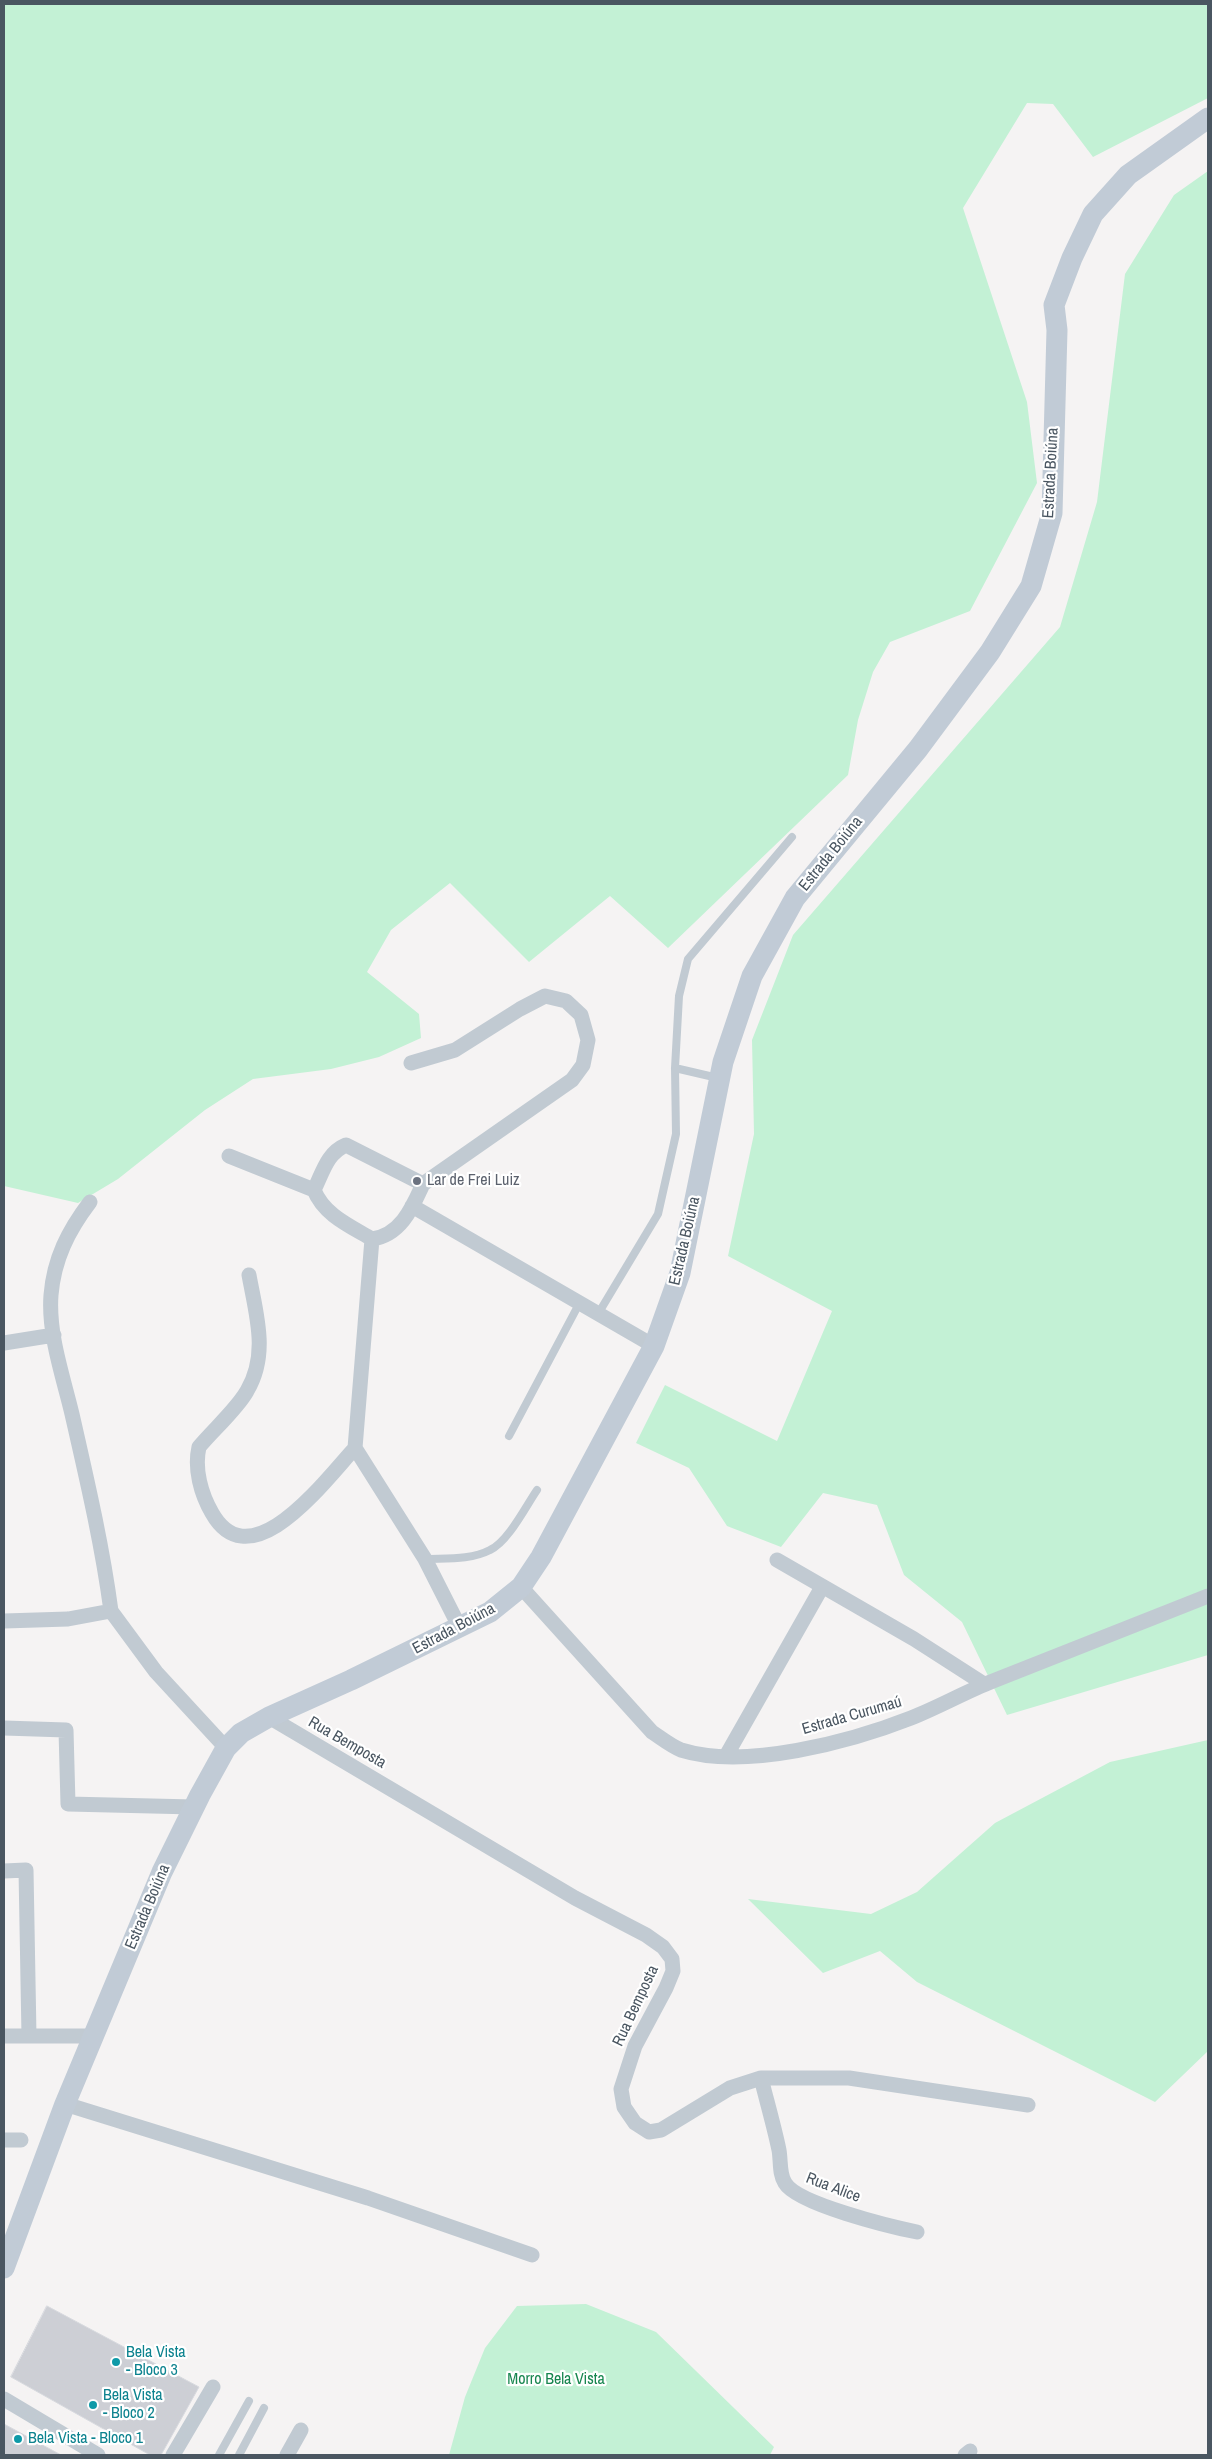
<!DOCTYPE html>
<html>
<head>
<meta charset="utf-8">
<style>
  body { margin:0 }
  #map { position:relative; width:1212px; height:2459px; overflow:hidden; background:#f5f3f3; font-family:"Archivo Narrow",sans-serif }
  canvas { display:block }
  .frame { position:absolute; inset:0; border:5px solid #4a5661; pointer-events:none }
</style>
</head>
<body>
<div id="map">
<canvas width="1212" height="2459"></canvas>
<div class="frame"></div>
</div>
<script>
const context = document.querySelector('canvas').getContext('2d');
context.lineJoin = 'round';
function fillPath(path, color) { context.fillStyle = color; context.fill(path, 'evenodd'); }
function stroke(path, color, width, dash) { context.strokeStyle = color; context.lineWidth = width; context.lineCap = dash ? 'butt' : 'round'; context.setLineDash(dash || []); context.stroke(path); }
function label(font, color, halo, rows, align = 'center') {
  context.font = font + ' "Archivo Narrow",sans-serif'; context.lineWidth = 4.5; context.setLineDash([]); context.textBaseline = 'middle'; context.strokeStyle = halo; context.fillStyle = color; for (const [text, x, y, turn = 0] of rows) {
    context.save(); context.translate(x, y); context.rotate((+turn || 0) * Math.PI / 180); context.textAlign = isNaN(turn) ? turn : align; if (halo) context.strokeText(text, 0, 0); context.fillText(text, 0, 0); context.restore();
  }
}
fillPath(new Path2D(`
  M4,4h1204v94l-115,59 -40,-53 -26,-1 -64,105 64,194 10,81 -67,128 -80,31 -17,30 -15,48 -10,55 -180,173 -58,-52 -81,66 -79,-79 -59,47 -24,42 52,42 2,24 -42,19 -48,12 -78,10 -48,31 -87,69 -40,24 -74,-17z
  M1208,171v1484l-201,60 -45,-93 -58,-47 -27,-70 -54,-12 -42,54 -54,-21 -38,-58 -53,-25 29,-58 112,56 55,-130 -104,-55 26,-122 -2,-94 41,-105 267,-308 37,-125 28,-228 49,-79z
  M1208,1740v311l-53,51 -238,-120 -37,-31 -57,22 -75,-74 123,15 46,-22 78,-69 115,-61z
  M586,2304l70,28 118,115 -4,8h-321l16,-58 20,-49 32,-42z`), '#c3f1d5');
const building = new Path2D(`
  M47,2306l152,81 -38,68h-11l-139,-78z
  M4,2424l57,31h-57z`);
fillPath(building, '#cdcfd5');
stroke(building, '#d7d9de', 1);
stroke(new Path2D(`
  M675,1068l43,10
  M598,1314l60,-100 18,-80 -1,-66 4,-72 9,-37 104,-122
  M509,1436l70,-132
  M425,1559c21,-1 46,1 65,-9 18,-8 36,-44 47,-60
  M219,2455l30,-54
  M239,2455l25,-47`), '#c1cad2', 8);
stroke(new Path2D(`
  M411,1063l44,-13 65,-41 25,-13 21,5 15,14 7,25 -5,25 -11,15 -149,104
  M346,1145l77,39c-11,24 -22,51 -51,55 -22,-13 -48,-24 -58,-49 9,-18 13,-37 32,-45z
  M229,1156l85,34
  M90,1202c-22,29 -36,57 -39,93 -3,39 12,81 21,119 15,66 30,130 39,197
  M412,1206l242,140
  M372,1239l-17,209 70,111 35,69
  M249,1275c7,39 20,79 -2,116 -10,18 -34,39 -48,56 -5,22 2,47 13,66 39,69 114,-34 143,-65
  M4,1343l50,-8
  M777,1560l137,79 70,45
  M521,1587l131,145c9,6 19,14 29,18 64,20 169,-8 230,-32 28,-11 54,-26 82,-37 72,-29 144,-57 215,-85
  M4,1621l64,-2 43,-8 45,61 70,76
  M269,1717l306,181 71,37 17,12 9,12 1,12 -7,17 -31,58 -14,43 3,18 11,16 14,9 12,-2 69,-42 31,-10h88l179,27
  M4,1728l62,2 2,74 126,3
  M726,1756l96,-169
  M4,1871l22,-1 3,166
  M4,2036h90
  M761,2078c6,24 13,48 18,72 2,11 0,24 6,33 12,21 107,44 132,49
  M65,2104l303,94 164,57
  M4,2140h17
  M4,2399l94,56
  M173,2455l40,-68
  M287,2455l14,-25
  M965,2455l5,-4`), '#c1cad2', 15);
stroke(new Path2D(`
  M4,2268l61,-164 97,-232 38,-77 26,-47 15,-15 28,-16 82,-37 139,-68 31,-25 20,-30 113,-211 26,-73 43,-211 29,-86 43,-78 123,-149 72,-97 41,-66 21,-73 5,-183 -3,-25 18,-47 21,-44 35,-39 80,-57`), '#c1cbd6', 21);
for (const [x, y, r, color] of [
  [417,1181,5,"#6b7280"],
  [116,2362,5,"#0f9aa8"],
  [93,2405,5,"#0f9aa8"],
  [18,2439,5,"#0f9aa8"]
]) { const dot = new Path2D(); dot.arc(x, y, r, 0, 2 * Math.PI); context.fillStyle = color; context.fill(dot); stroke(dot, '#fff', 2); }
label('16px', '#4a5661', '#fff', [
  ["Estrada Boiúna",1051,473,-87],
  ["Estrada Boiúna",831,854,-51],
  ["Estrada Boiúna",685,1241,-77],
  ["Estrada Boiúna",454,1629,-28],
  ["Estrada Curumaú",852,1716,-16],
  ["Rua Bemposta",347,1743,30],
  ["Estrada Boiúna",148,1907,-67],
  ["Rua Bemposta",636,2006,-65],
  ["Rua Alice",833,2188,21]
]);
label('16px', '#5b616d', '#fff', [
  ["Lar de Frei Luiz",427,1181]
], 'left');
label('16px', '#0d838f', '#fff', [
  ["Bela Vista",126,2353],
  ["- Bloco 3",126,2371],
  ["Bela Vista",103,2396],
  ["- Bloco 2",103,2414],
  ["Bela Vista - Bloco 1",28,2439]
], 'left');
label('16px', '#17864f', '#fff', [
  ["Morro Bela Vista",556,2380]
]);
</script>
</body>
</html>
